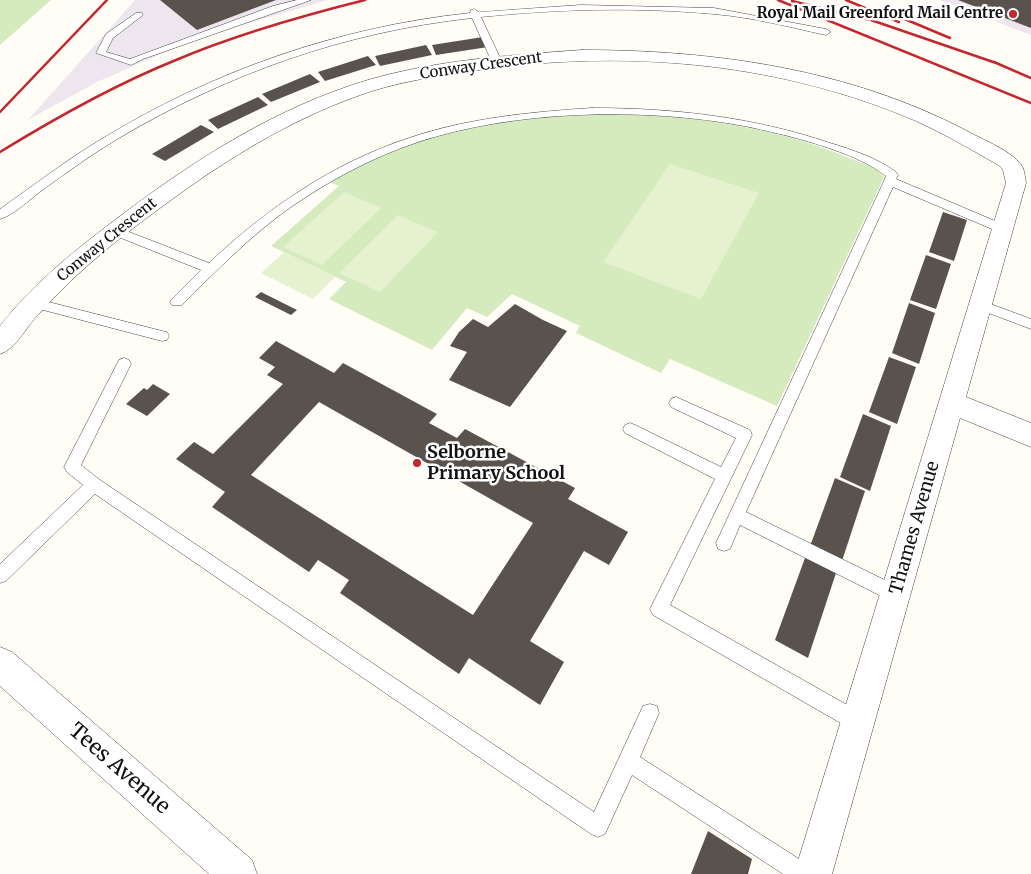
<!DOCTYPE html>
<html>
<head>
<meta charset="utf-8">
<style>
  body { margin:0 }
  canvas { display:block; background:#fffdf5 }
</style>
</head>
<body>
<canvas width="1031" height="874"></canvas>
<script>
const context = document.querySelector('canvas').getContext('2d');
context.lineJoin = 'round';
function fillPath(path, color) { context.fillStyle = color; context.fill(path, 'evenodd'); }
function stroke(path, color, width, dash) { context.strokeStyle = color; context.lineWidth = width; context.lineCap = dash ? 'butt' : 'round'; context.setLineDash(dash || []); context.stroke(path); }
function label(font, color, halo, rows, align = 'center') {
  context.font = font + ' Merriweather,serif'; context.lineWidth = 5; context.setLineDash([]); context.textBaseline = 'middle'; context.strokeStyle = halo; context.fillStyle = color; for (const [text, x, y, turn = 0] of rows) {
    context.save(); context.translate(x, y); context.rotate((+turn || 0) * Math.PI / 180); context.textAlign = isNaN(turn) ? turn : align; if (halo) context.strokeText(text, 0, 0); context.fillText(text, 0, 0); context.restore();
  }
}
fillPath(new Path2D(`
  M135,0h193l-130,38 -101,44 -69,38z
  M939,0h92v35z`), '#eee6ef');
fillPath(new Path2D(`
  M0,0h51l-51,45z
  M648,113c74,9 136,17 206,47 10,4 24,7 30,17l-107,229 -107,-47 -9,14 -85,-40 4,-7 -68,-32 -25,23 -20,-9 -35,42 -103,-51 17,-17 -75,-36 68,-60 -10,-4c32,-16 63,-34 97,-43 73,-21 147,-25 222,-26z`), '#d5ebbd');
fillPath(new Path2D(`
  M670,164l89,29 -58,106 -98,-37z
  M344,192l37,16 -59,57 -39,-18z
  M398,215l40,17 -58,60 -41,-19z
  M284,252l51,25 -22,22 -52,-26z`), '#e6f2cf');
fillPath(new Path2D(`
  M160,0h116l-79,30z
  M958,0h73v28z
  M483,37l5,10 -52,8 -4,-10z
  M426,45l6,10 -52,11 -5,-10z
  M368,56l8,9 -51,16 -7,-9z
  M310,74l10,8 -49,20 -9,-8z
  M258,97l10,8 -50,24 -10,-9z
  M201,125l13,7 -49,29 -13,-7z
  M943,212l24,8 -13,41 -25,-9z
  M926,255l25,9 -15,45 -26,-9z
  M261,292l36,18 -6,5 -36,-18z
  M909,303l26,10 -16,51 -27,-11z
  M515,304l28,16 24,11 -57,76 -61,-27 18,-28 -17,-6 9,-14 14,-13 15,8z
  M276,341l58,32 9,-10 94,51 -8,9 28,15 8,-9 110,59 -7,11 60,33 -19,33 -25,-14 -54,90 34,21 -24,43 -71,-47 -10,16 -119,-81 9,-13 -31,-20 -9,12 -97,-65 13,-15 -49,-33 18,-17 19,12 70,-70 -16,-9 8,-8 -16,-9zM319,402l214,121 -60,92 -222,-140z
  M889,357l27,10 -19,57 -28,-12z
  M153,384l17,10 -23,22 -21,-12 18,-16 3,2z
  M863,414l28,12 -21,65 -30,-14z
  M835,478l30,13 -24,73 -32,-15z
  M805,558l31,15 -28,85 -33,-18z
  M708,831l44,28 -4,15h-57z`), '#5a524d');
const service = new Path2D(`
  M297,0h14l-168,59 -12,6 -35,-12 10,-19 30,-21h6l1,2 -30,23 -7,14 24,7 143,-53z
  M581,5l133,3 112,21 5,3 -5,3c-37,-8 -75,-18 -112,-21 -78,-7 -156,-5 -233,3l21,45 -5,3 -5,-3 -20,-44c-127,14 -243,55 -353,120 -27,16 -53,35 -78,53 -12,9 -27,24 -41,28v-10c33,-23 65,-48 100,-69 113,-69 238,-113 370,-127l1,-3 3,-1 5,3z
  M592,108c82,0 161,9 238,35 23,7 47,15 66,29l2,3 -2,4 111,47 2,3 -2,3h-8l-106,-45 -147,325 155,76 3,6 -3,6 -6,2 -6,-2 -149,-75 -10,24 -6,2 -6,-2 -2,-6 168,-362 2,-5c-31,-25 -102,-42 -142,-50 -100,-19 -229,-16 -326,16 -45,15 -88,38 -127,65 -40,28 -75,64 -109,98h-10l-2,-3 2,-3 29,-29 -90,-36 -2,-3 6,-4 4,1 90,35c57,-54 124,-100 200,-125 59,-20 122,-26 183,-30z
  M33,298l129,33 5,1 2,4 -2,4 -5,1 -134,-35 -2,-3 2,-3z
  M980,300l51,19v10l-56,-21 -2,-3 2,-3z
  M124,358l5,2 2,4 -50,101 19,15 494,332 49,-106 7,-2 7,2 2,7 -19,44 170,109 3,8h-30l-151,-99 -27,59 -7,3 -7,-3 -496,-340 -89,87 -6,2v-19l83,-79 -16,-13 -3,-5 55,-107z
  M676,397l74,33 2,5 -82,170 195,110 3,7 -3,7 -7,3 -7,-3 -198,-114 -3,-6 65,-130 -90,-46 -2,-4 2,-4 5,-2 5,2 86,42 15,-29 -65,-31 -2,-4 2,-4z`);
const minor = new Path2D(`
  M582,50c132,0 267,19 385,81 16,9 48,21 56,37 2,5 2,10 3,15l-60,214 65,26v24l-71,-29 -128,456h-38l212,-691 -3,-13 -3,-4c-28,-16 -55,-32 -84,-45 -132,-57 -280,-71 -421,-53 -43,6 -86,11 -126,24 -69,23 -133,61 -191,103 -50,36 -100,74 -140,120 -12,12 -22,34 -38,39v-28c34,-44 79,-79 123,-112 74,-56 155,-107 245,-134 69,-20 143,-25 214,-30z
  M0,647l12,5 240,208 5,14h-48l-209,-188z`);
stroke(service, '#444', 1);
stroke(minor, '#444', 1);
fillPath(service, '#fff');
fillPath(minor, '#fff');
stroke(new Path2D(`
  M778,0l253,103
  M846,0l53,22
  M792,1l79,19 128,44
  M895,15l55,23
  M994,62l37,16
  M0,112l107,-112
  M0,152c57,-35 114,-67 176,-92 61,-26 125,-44 189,-60`), '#c4262e', 2.5);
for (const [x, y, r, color] of [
  [1013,14,5,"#c4262e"],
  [417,463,5,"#c4262e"]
]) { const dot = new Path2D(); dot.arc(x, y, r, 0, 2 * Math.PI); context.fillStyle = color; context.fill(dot); stroke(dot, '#fff', 2); }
label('bold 15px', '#111', '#fff', [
  ["Royal Mail Greenford Mail Centre",1003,14]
], 'right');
label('15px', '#111', '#fff', [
  ["Conway Crescent",481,66,-8],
  ["Conway Crescent",107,240,-39]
]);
label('bold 18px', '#111', '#fff', [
  ["Selborne",427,453],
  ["Primary School",427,474]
], 'left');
label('18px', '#111', '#fff', [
  ["Thames Avenue",915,528,-74]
]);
label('21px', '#111', '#fff', [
  ["Tees Avenue",119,769,41]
]);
</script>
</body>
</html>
